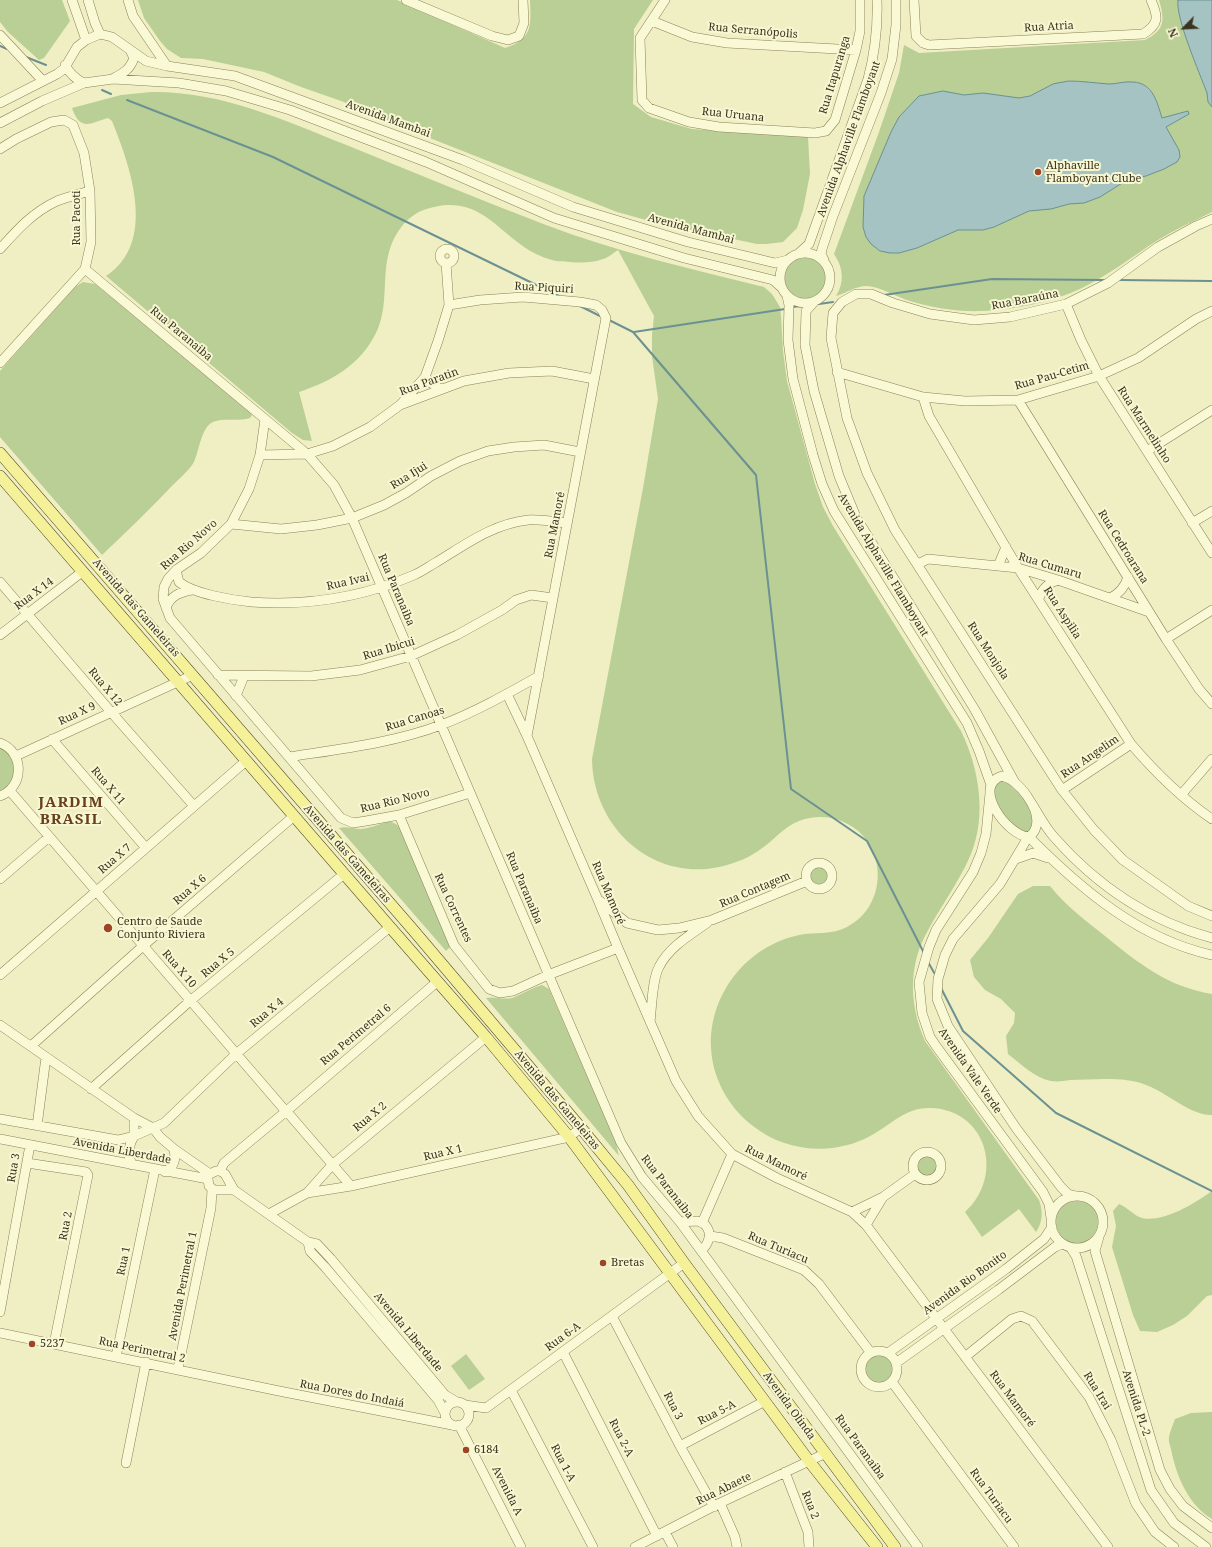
<!DOCTYPE html>
<html>
<head>
<meta charset="utf-8">
<style>
  body { margin:0 }
  #map { position:relative; width:1212px; height:1547px; overflow:hidden; background:#f0efc3; font-family:"Noto Serif",serif }
  canvas { display:block }
  .north { position:absolute; left:1164px; top:8px; width:40px; height:40px; -webkit-text-stroke:3px #f7f7d3; paint-order:stroke; rotate:246deg; font-size:11px; font-weight:700; line-height:16px; text-align:center; color:#3b331d }
  .north::after { content:''; display:block; margin:auto; width:14px; height:18px; background:#3b331d; clip-path:polygon(50% 0,100% 100%,50% 72%,0 100%) }
</style>
</head>
<body>
<div id="map">
<canvas width="1212" height="1547"></canvas>
<div class="north">N</div>
</div>
<script>
const context = document.querySelector('canvas').getContext('2d');
context.lineJoin = 'round';
function fillPath(path, color) { context.fillStyle = color; context.fill(path, 'evenodd'); }
function stroke(path, color, width, dash) { context.strokeStyle = color; context.lineWidth = width; context.lineCap = dash ? 'butt' : 'round'; context.setLineDash(dash || []); context.stroke(path); }
function label(font, color, halo, rows, align = 'center') {
  context.font = font + ' "Noto Serif",serif'; context.lineWidth = 4; context.setLineDash([]); context.textBaseline = 'middle'; context.strokeStyle = halo; context.fillStyle = color; for (const [text, x, y, turn = 0] of rows) {
    context.save(); context.translate(x, y); context.rotate((+turn || 0) * Math.PI / 180); context.textAlign = isNaN(turn) ? turn : align; if (halo) context.strokeText(text, 0, 0); context.fillText(text, 0, 0); context.restore();
  }
}
fillPath(new Path2D(`
  M0,0h62l8,21 -26,37 -5,2 -31,-28 -8,-10z
  M138,0h259l108,48c28,-9 26,-23 25,-48h123l-19,29 -1,75 18,13 41,12 116,8 2,37 -7,36 -6,18 -14,14 -17,2h-9l-100,-21 -40,-11 -258,-102 -15,-8 -43,-15 -37,-15 -61,-13 -22,-1 -14,-9 -7,-8 -16,-23z
  M1159,0h53v212c-18,9 -36,17 -54,28 -25,16 -49,35 -76,48 -29,14 -69,22 -100,23 -24,1 -49,-3 -72,-10 -14,-4 -28,-14 -43,-15 -12,0 -20,7 -31,10 9,-14 7,-29 -2,-42l45,-122 20,-59 5,-28 15,8 226,-13c20,-10 20,-20 14,-40z
  M151,92c69,-1 130,27 193,52 67,27 134,55 202,81 71,27 145,44 218,62l8,7 8,13 1,9 2,35 4,30 28,103 8,23 10,19 128,205c18,37 26,84 10,123 -12,29 -32,54 -46,82 -17,33 -15,71 0,105l114,159c4,11 4,22 -3,32l-17,-23 -37,28 -17,-25c40,-36 22,-102 -34,-104 -25,-1 -39,16 -59,27 -37,21 -85,18 -119,-9 -24,-18 -41,-48 -42,-79 -2,-53 36,-101 88,-112 16,-3 33,0 48,-8 37,-19 41,-71 10,-97 -15,-12 -34,-16 -52,-11 -17,4 -27,17 -40,27 -9,7 -19,13 -29,16 -73,28 -143,-28 -144,-103l51,-271 15,-89 -6,-43v-21l2,-19 -36,-66c-5,3 -10,8 -15,9 -10,4 -23,4 -33,3 -6,-1 -13,0 -18,-2 -53,-14 -65,-74 -131,-49 -7,3 -15,10 -19,15 -27,34 -9,72 -26,107 -16,32 -44,48 -77,59l13,49 -9,-1 -11,-7 -186,-157c52,-34 24,-110 6,-155l-4,-3c-19,6 -28,13 -36,-10l49,-13z
  M784 278a21 21 0 1 1 42 0a21 21 0 1 1-42 0Z
  M83,282l12,2 155,127 2,4 -2,3c-13,4 -29,-1 -39,5 -10,7 -12,28 -17,39 -6,10 -17,18 -25,27 -22,23 -44,44 -67,66l-102,-118v-66l75,-84z
  M0,746c13,9 20,21 12,36 -2,5 -8,8 -12,11z
  M1002,780c19,8 29,24 31,45l-4,7c-13,2 -32,-21 -34,-33 -1,-4 -1,-9 -1,-13z
  M389,821l7,3 5,5 49,118 -4,4 -107,-123c8,-2 14,1 22,1 10,-1 19,-5 28,-8z
  M808 876a11 11 0 1 1 22 0a11 11 0 1 1-22 0Z
  M1033,886h17c16,20 35,34 55,50 33,27 63,51 107,58v121c-21,1 -46,-23 -66,-30 -21,-9 -54,-5 -76,-5 -6,1 -13,2 -19,1 -16,-3 -30,-17 -43,-27l-2,-18 8,-13 1,-10 -14,-14 -16,-9 -11,-13 -4,-17 18,-22 30,-44z
  M542,985l7,4 67,154 3,13 -133,-158c9,-2 17,2 26,0 10,-4 19,-10 30,-13z
  M917 1166a10 10 0 1 1 20 0a10 10 0 1 1-20 0Z
  M1212,1191v104l-5,1 -20,20 -14,9 -16,7 -17,-1 -7,-16 -21,-68 4,-21 -3,-15 6,-7c7,3 12,8 18,12 21,11 58,-13 75,-25z
  M1056 1222a21 21 0 1 1 42 0a21 21 0 1 1-42 0Z
  M466,1354l19,25 -16,11 -18,-24z
  M865 1369a14 14 0 1 1 28 0a14 14 0 1 1-28 0Z
  M1212,1412v107c-24,-14 -36,-44 -41,-70 -1,-4 -3,-8 -2,-12 1,-6 4,-12 6,-18l16,-6z`), '#b9cf96');
const water = new Path2D(`
  M1178,0h34v107l-4,-5 -1,-9c-7,-19 -32,-76 -29,-93z
  M1069,81c13,0 26,2 40,3 8,0 16,-3 24,-2 20,1 24,20 29,36l26,-7 1,3 -23,13 13,23 1,7 -3,5 -13,7 -18,7 -19,4 -27,17 -16,6 -15,1 -18,5 -22,2 -35,16 -11,3h-25l-41,18 -18,5h-9l-10,-2 -9,-7 -5,-7 -3,-10 1,-31 27,-64 8,-15 20,-21 24,-5 21,4 19,-2 36,5 11,-2 23,-12z`);
fillPath(water, '#a5c3c2');
stroke(water, '#6b9192', 1);
stroke(new Path2D(`
  M0,46l7,3
  M26,57l20,8
  M102,90l9,4
  M127,100l146,57 286,139
  M1119,280l93,1
  M884,295l108,-16 111,1
  M819,304l14,-2
  M580,306l20,10
  M793,307l7,-1
  M611,321l22,11 123,143 35,314 76,52 57,112
  M634,332l151,-23
  M928,962l8,14
  M941,988l22,43 93,82 156,78`), '#6b9192', 2);
const minor = new Path2D(`
  M72,0l14,40
  M88,0l7,23 5,11
  M128,0l5,16 34,50
  M406,0l86,36 16,4 11,-4 5,-13 -1,-23
  M665,0l-25,38 2,62 7,8 40,14 30,5 96,6 11,-2 9,-11 21,-70 4,-19v-31
  M914,0l2,36 7,7 6,2 214,-11c17,-10 15,-18 8,-34
  M652,21l40,16 35,6 129,7
  M0,35l43,46
  M65,65c5,9 10,14 19,18
  M114,78c11,-6 16,-9 20,-20l-4,-8
  M0,103l57,-29 7,-5 13,-22 9,-7 14,-6 12,3 34,24 21,5 68,10 228,84 110,47 115,35 87,21 13,-3
  M0,123l42,-22 42,-18 29,-4 66,4 47,8 64,19 136,52 128,56 130,40 89,22 9,8
  M0,149l16,-10 35,-17 13,-2 9,5 11,28 6,38 1,51 -6,27 -85,94
  M1212,219l-16,7 -38,21 -50,36 -42,21 -56,13 -36,3 -44,-6 -37,-11 -22,-9h-15l-14,8 -9,11 -2,25 16,80 20,55 28,57 167,260 32,40 29,30 65,46 24,10
  M0,249c17,-19 33,-37 57,-48 10,-4 22,-7 33,-10
  M440 256a7 7 0 1 1 14 0a7 7 0 1 1-14 0Z
  M780 278a25 25 0 1 1 50 0a25 25 0 1 1-50 0Z
  M799,253l10,-9 59,-165c7,-27 10,-52 9,-79
  M824,260l-3,-6 1,-5 11,-33 48,-123 11,-34 4,-34v-25
  M85,269l222,185 27,31 18,33 269,625 21,34 38,45 238,325
  M787,296l2,9 -1,35 5,39 20,76 9,29 12,27 133,212 12,28 12,34
  M814,302l-8,9 -1,34 9,46 25,85 17,41 119,193 39,71
  M1066,304l15,36 18,36 113,177
  M449,305l31,-5 43,-3 57,5 16,3 6,5 4,8 -79,418
  M837,372l86,25 42,4 53,-1 81,-24 39,-18 58,-39 16,-8
  M425,377l6,6 10,6
  M923,397l6,19 89,152 113,176c24,28 50,54 81,75
  M1018,400l148,239 33,50 13,15
  M401,404l24,-27 13,-36 11,-36 -3,-42
  M265,419l-5,36 -11,34 -18,35 -30,29 -25,17 -8,9 -4,8 -1,12 7,19 171,200 12,5 13,-2 33,-6 71,-22
  M1147,451l65,-41
  M260,455l47,-1 26,-8 37,-19 30,-22 64,-24 45,-8 43,-2 42,8
  M1192,523l20,-12
  M231,524l50,5 36,-4 35,-7 32,-13 22,-12 25,-17 29,-15 28,-10 26,-4 30,-2 36,7
  M918,564l10,-5 90,9 40,12 91,32
  M998,566l8,-19
  M176,570l3,12c15,12 53,18 72,20 57,4 110,-4 163,-27 7,-3 14,-8 21,-12 30,-18 57,-39 93,-43 12,-1 27,2 39,3
  M0,582l111,130 83,94
  M1039,598c3,-9 9,-15 19,-18
  M1110,598c9,-4 15,-11 18,-21
  M166,608c4,-12 14,-16 26,-18
  M0,635l82,-63
  M1166,639l46,-29
  M218,675l93,1 49,-6 51,-14 46,-21 45,-25 14,-10 15,-5 22,3
  M507,694l20,42 71,164 20,48 58,133 22,35 34,38 45,24 75,34 14,13 242,322
  M236,696l8,-20
  M52,739l94,109
  M0,743c25,9 24,45 0,53
  M16,756l177,-81
  M289,757c51,-8 104,-14 152,-32 34,-13 66,-31 98,-49
  M1002,776c17,4 39,33 34,51 -1,4 -3,7 -7,10 -22,-1 -58,-51 -27,-61z
  M1062,790l69,-46
  M10,791l273,317
  M990,793l-4,41 -5,19 -8,19 -37,58 -7,17 -10,35 3,31 8,24 6,9 107,146 6,12 2,14
  M1181,795l31,-36
  M1032,804c7,11 13,23 22,33 43,49 95,84 158,101
  M399,815l55,130 35,44 11,4 13,-2 35,-16 70,-27
  M1027,837l-3,7 -24,40 -47,55 -8,16 -7,24 -1,20 11,27 68,102 45,59 7,7 8,2
  M1029,837c52,52 110,102 183,118
  M1016,859l17,-6 15,5
  M806 876a13 13 0 1 1 26 0a13 13 0 1 1-26 0Z
  M0,879l49,-42
  M600,901l27,22 31,7 21,-2 33,-8 95,-39
  M0,975l246,-214
  M650,1022c2,-16 2,-42 9,-55 10,-20 31,-32 48,-44
  M0,1025l134,93 19,10 7,9 14,12 36,25 6,-3h4
  M31,1046l112,-100 151,-130
  M91,1089l99,-88 154,-127
  M290,1108l148,-127
  M288,1113l63,73
  M0,1119l118,21 16,-4 30,-13 72,-69 154,-127
  M37,1126l9,-69
  M0,1139l208,40 1,7 5,4h20
  M913 1166a14 14 0 1 1 28 0a14 14 0 1 1-28 0Z
  M27,1163l59,9 2,3 -34,169
  M132,1165l-4,-12 3,-11 3,-6v-18
  M220,1171l5,3 9,16 74,52 9,2 14,15 114,136 12,7
  M220,1171l4,-8 60,-50
  M165,1172c10,-6 11,-13 9,-23
  M307,1193l44,-7 218,-49 12,-9
  M1051 1222a26 26 0 1 1 52 0a26 26 0 1 1-52 0Z
  M852,1212l31,-15 32,-23
  M269,1214l38,-21 25,-28 154,-128
  M680,1222c5,0 11,-1 17,-1 9,1 15,11 11,20 -1,4 -4,7 -7,10
  M702,1223l30,-69
  M866,1225l17,-28
  M710,1236l13,2 81,32 15,14 52,69
  M1099,1237l-4,14 65,219 10,19 13,17 29,22
  M308,1242l2,9 15,16 113,133 7,13
  M1071,1248l5,8 75,234 23,33 32,24
  M0,1312l30,-167
  M612,1316l68,130 34,61
  M0,1333l279,58 173,34
  M861 1369a18 18 0 1 1 36 0a18 18 0 1 1-36 0Z
  M563,1352l94,184
  M888,1353l118,-84 38,-30 8,-12
  M116,1357l39,-188
  M965,1357l47,-38 9,-3 11,5 57,76 22,43 25,64 19,28 19,15
  M896,1363l102,-73 57,-43 7,-3
  M178,1369l33,-161 1,-19
  M892,1382l122,165
  M511,1390l82,157
  M445 1414a12 12 0 1 1 24 0a12 12 0 1 1-24 0Z
  M465,1405l21,3 198,-145
  M459,1425l62,122
  M680,1446l85,-45
  M126,1463l20,-101
  M785,1472l23,60 1,15
  M720,1503l15,34 2,10
  M665,1532l8,15
  M635,1547l85,-44 104,-49`);
const major = new Path2D(`
  M0,453l414,478 167,197 47,57 56,78 211,284
  M0,476l390,451 96,110 83,100 240,324 68,86`);
stroke(minor, '#8b8158', 10);
stroke(major, '#594d2d', 12);
stroke(minor, '#faf9d6', 9);
stroke(major, '#f5f199', 11);
for (const [x, y, r, color] of [
  [1038,172,4,"#9e4525"],
  [108,928,5,"#9e4525"],
  [603,1263,4,"#9e4525"],
  [32,1344,4,"#9e4525"],
  [466,1450,4,"#9e4525"]
]) { const dot = new Path2D(); dot.arc(x, y, r, 0, 2 * Math.PI); context.fillStyle = color; context.fill(dot); stroke(dot, '#f7f7d3', 1.5); }
label('11px', '#3b331d', '#f7f7d3', [
  ["Rua Atria",1049,27,-3],
  ["Rua Serranópolis",753,31,5],
  ["Rua Itapuranga",835,75,-73],
  ["Rua Uruana",733,115,6],
  ["Avenida Mambai",388,119,20],
  ["Avenida Alphaville Flamboyant",849,139,-70],
  ["Rua Pacoti",77,218,-90],
  ["Avenida Mambai",691,229,15],
  ["Rua Piquiri",544,288,3],
  ["Rua Baraúna",1025,300,-11],
  ["Rua Paranaiba",181,334,40],
  ["Rua Pau-Cetim",1052,376,-16],
  ["Rua Paratin",429,382,-20],
  ["Rua Marmelinho",1144,425,57],
  ["Rua Ijui",409,476,-32],
  ["Rua Mamoré",555,525,-79],
  ["Rua Rio Novo",189,545,-41],
  ["Rua Cedroarana",1123,547,58],
  ["Avenida Alphaville Flamboyant",883,565,59],
  ["Rua Cumaru",1050,566,17],
  ["Rua Ivai",348,582,-13],
  ["Rua Paranaiba",396,590,67],
  ["Rua X 14",34,594,-37],
  ["Avenida das Gameleiras",136,608,49],
  ["Rua Aspilia",1062,613,57],
  ["Rua Ibicui",389,649,-17],
  ["Rua Monjola",988,651,57],
  ["Rua X 12",105,687,50],
  ["Rua X 9",77,714,-25],
  ["Rua Canoas",415,719,-17],
  ["Rua Angelim",1090,757,-34],
  ["Rua X 11",108,786,49],
  ["Rua Rio Novo",395,801,-14],
  ["Avenida das Gameleiras",347,854,49],
  ["Rua X 7",115,859,-41],
  ["Rua Paranaiba",524,888,67],
  ["Rua X 6",190,890,-41],
  ["Rua Contagem",755,890,-23],
  ["Rua Mamoré",608,893,67],
  ["Rua Correntes",453,908,65],
  ["Rua X 5",218,963,-40],
  ["Rua X 10",179,969,49],
  ["Rua X 4",267,1013,-40],
  ["Rua Perimetral 6",356,1035,-40],
  ["Avenida Vale Verde",970,1071,55],
  ["Avenida das Gameleiras",557,1100,50],
  ["Rua X 2",370,1117,-40],
  ["Avenida Liberdade",122,1151,11],
  ["Rua X 1",443,1153,-13],
  ["Rua Mamoré",776,1163,26],
  ["Rua 3",14,1168,-80],
  ["Rua Paranaiba",667,1187,52],
  ["Rua 2",66,1226,-79],
  ["Rua Turiacu",778,1248,23],
  ["Rua 1",124,1261,-78],
  ["Avenida Rio Bonito",965,1283,-36],
  ["Avenida Perimetral 1",183,1286,-79],
  ["Avenida Liberdade",408,1332,50],
  ["Rua 6-A",563,1337,-36],
  ["Rua Perimetral 2",142,1350,12],
  ["Rua Irai",1097,1391,58],
  ["Rua Dores do Indaiá",352,1394,11],
  ["Rua Mamoré",1012,1399,53],
  ["Avenida PL-2",1136,1403,72],
  ["Rua 3",673,1406,63],
  ["Avenida Olinda",789,1406,54],
  ["Rua 5-A",717,1413,-27],
  ["Rua 2-A",621,1438,63],
  ["Rua Paranaiba",860,1447,54],
  ["Rua 1-A",563,1463,62],
  ["Rua Abaete",724,1489,-26],
  ["Avenida A",507,1491,63],
  ["Rua Turiacu",991,1496,54],
  ["Rua 2",810,1505,69]
]);
label('11px', '#3b331d', '#f7f7d3', [
  ["Alphaville",1046,166],
  ["Flamboyant Clube",1046,179],
  ["Centro de Saude",117,922],
  ["Conjunto Riviera",117,935],
  ["Bretas",611,1263],
  ["5237",40,1344],
  ["6184",474,1450]
], 'left');
context.letterSpacing = '1px';
label('bold 15px', '#69401b', '#f7f7d3', [
  ["JARDIM",71,803],
  ["BRASIL",71,820]
]);
context.letterSpacing = '0px';
</script>
</body>
</html>
